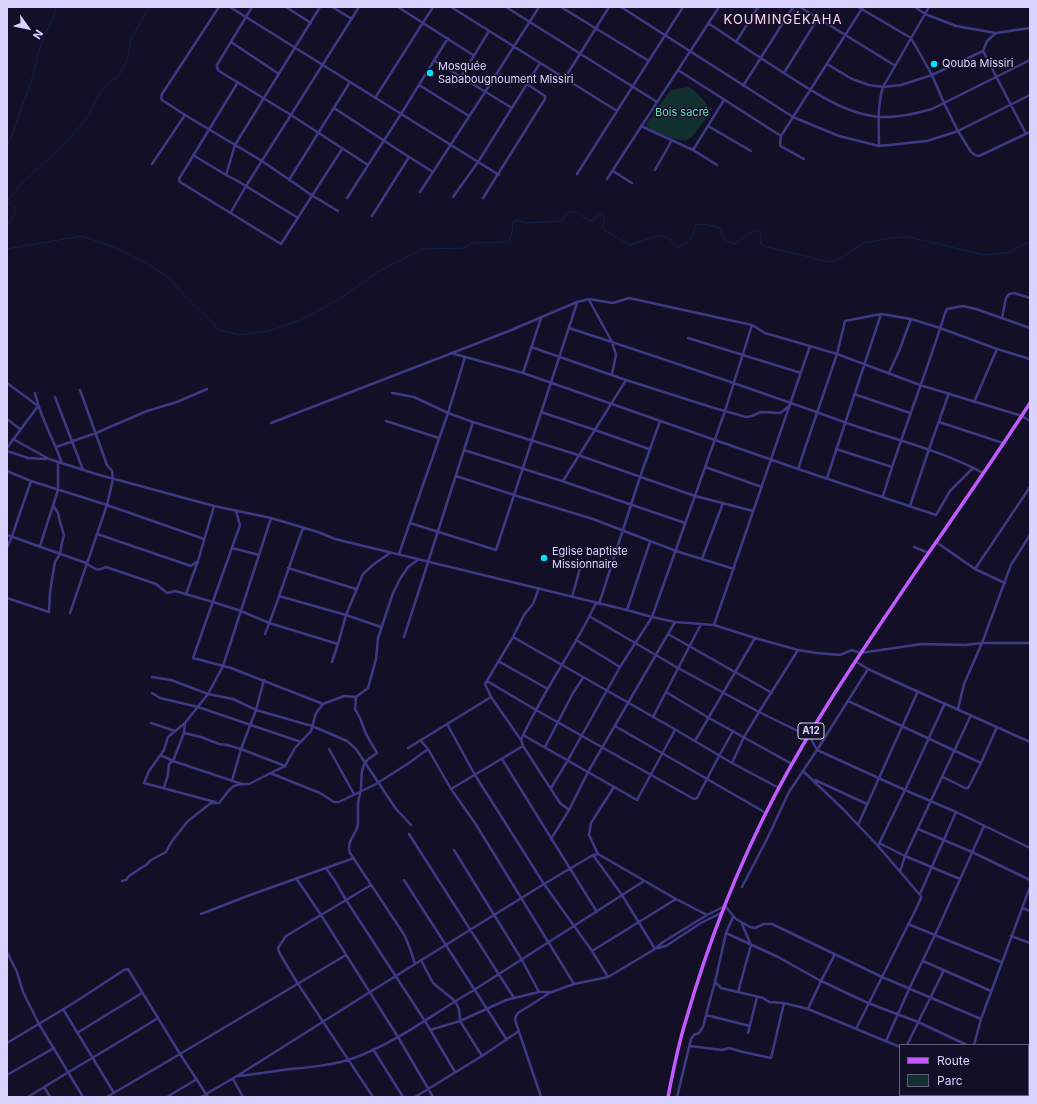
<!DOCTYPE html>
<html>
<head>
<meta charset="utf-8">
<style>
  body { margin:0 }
  #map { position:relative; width:1037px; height:1104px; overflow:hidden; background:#130f26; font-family:Inter,sans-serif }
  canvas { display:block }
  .frame { position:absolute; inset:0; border:8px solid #d9d4ff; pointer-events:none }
  .legend { position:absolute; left:899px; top:1044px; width:130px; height:52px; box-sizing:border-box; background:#130f26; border:1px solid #625e7d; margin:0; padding:5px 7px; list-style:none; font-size:12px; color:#d9d4ff }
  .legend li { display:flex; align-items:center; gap:8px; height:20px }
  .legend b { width:20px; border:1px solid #625e7d }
  .north { position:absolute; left:8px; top:8px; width:40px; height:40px; -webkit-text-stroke:3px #130f26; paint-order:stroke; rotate:123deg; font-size:11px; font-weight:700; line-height:16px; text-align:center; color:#d9d4ff }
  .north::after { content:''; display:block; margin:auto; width:14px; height:18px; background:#d9d4ff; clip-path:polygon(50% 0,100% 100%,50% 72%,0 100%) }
</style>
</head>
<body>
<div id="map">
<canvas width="1037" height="1104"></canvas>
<div class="frame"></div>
<ul class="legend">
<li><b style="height:5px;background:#c25bff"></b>Route</li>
<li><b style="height:11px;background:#12302f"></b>Parc</li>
</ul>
<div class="north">N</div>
</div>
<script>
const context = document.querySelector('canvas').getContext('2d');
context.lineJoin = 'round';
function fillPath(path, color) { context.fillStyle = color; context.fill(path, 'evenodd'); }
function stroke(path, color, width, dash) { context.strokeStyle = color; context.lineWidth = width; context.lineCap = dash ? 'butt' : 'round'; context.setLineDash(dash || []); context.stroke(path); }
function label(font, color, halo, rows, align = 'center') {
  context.font = font + ' Inter,sans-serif'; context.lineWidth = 3; context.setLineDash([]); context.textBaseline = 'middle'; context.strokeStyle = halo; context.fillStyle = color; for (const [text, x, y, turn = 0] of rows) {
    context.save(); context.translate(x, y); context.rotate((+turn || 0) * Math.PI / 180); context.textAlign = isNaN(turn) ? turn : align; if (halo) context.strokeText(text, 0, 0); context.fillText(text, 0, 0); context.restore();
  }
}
fillPath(new Path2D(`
  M688,87c9,4 17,14 22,23l-2,6 -16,21 -7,4 -14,-3 -24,-11v-4l19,-27 5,-6z`), '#12302f');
stroke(new Path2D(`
  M7,148l24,-66 9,-35 17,-40
  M7,227l9,-15v-3l-9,-8 17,-20 32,-29 27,-29 7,-10 10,-20 10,-11 9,-6 9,-18 3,-19 17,-30v-2
  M7,249l75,-13 37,13 36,19 14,10 17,19 24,23 9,10 20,5 30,-4 32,-11 38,-21 42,-29 42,-21 41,-1 9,-5 32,-1 4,-1 3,-9 1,-10 3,-2 9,3 37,-2 4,-6 4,-4c11,1 12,8 23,10l5,-7h5l2,2 -2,11 1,3 26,15 30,-10 8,3 8,9c8,-1 12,-6 18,-12v-7l2,-3 7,-1 15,3 2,2 4,10 9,5 3,-1 10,-8 9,-5 4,1 2,3 -1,6 1,4 6,3 43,10 19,5 12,-4 23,-15 28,-5 17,-1 75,18 26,-3 20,-11`), '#0c2248', 1);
stroke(new Path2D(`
  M219,7l-57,87 -1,3 1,3 23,15 77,46 51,35 25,15
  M230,7l269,168
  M252,7l-35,58v3l2,3 72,44 77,50
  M286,7l25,16
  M332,7l20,12
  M398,7l75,48
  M451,7l166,104
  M506,7l151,95
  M561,7l88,54
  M621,7l172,110 46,19 40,10 48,-5 31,-10 72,-36
  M800,7l94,58
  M858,7l53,31 21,37 12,28 14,28 13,21 4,3 4,1 51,-24
  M915,7l10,7 31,12 40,7 34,-5
  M708,23c27,18 54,36 82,54 26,16 51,34 82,39 19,3 43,-2 60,-7l98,-49
  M231,42l48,32
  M736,42l22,-35
  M983,51l43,83
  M435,61l77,47
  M827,64l25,15 17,6 14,2 18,-2 31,-10 51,-24 4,-10 9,-8
  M678,70l103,66
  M784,73l34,-55
  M461,77l28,-46
  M565,78l44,-71
  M238,82l-59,97 1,3 101,62 61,-95
  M419,85l50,31
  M743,86l50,-79
  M375,98l58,-91
  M334,108l75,49 24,15
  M641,126l52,24 24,15
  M708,126l43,25
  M879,146c0,-19 -2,-40 4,-59l46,-80
  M693,150l31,-50
  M193,155l33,20 10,5 62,38
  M804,159l-22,-12 -2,-2 1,-9 82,-129
  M152,164l33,-49
  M655,170l17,-30
  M613,171l19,12
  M577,174l106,-167
  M226,175l9,-30 85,-138
  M607,179l112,-172
  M289,180l61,-98
  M420,192l65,-100 54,-85
  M453,197l25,-35 62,-99
  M347,198l54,-84 47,-76
  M483,198l62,-99v-3l-18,-12
  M231,212l15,-26 113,-179
  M372,216l37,-59
  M589,300l23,42 4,13 -4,19
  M1002,318l4,-20 3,-4 5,-1 16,5
  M569,328c92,30 184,61 275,94 47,17 95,27 139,51
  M688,338l113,35
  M531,347l95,33 88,28 32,9 6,-1 9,-4 19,1 3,-2 7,-6
  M451,353l72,20 275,96 138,46 14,-24 23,-23
  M523,373l18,-55
  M889,373l10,-22 12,-32
  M7,383l31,23 -31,42
  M35,393c5,24 19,47 27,70
  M392,393l22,4 34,16 25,9 105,33 117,41 58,15
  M854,394l56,19
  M55,397l28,73
  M974,402l23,-53
  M541,412l54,18 54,19
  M7,419l13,10
  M386,421l53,17
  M939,422l64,21
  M271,423l238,-92 68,-29 12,-3 24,4 16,-5 123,27 13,8 72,21 83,31 102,31 8,5
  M13,439l36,20 47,15 118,32 57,12 47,14 17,7 292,71 25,7 23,5 39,3 41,13 43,12 19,3 23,2 12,-5 8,3 62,-9 43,1 17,-2h48
  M56,447l40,-14 51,-22 30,-9 30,-13
  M836,449l56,18
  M464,450l98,31 123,42
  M7,451l21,7 18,1
  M705,467l57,20
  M798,469l39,-115 8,-33 36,-7 30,5 29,9 57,21 33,10
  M7,471l24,10 76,24 97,34
  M456,476l58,19 79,24 83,32 58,18
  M827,478l54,-164
  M563,481l63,-101
  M883,496c18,-61 43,-121 62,-183l2,-4 16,-3 13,3 54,19
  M910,506l19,-57 20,-56
  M236,511l4,14 -47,133 38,10 92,36
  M410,523l86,27 81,-247
  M97,534l94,32 7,-5
  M7,535l79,28c9,6 10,9 20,4l50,17 11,9 8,-2 38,11 28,9 28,12 69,21
  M936,542l39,27 30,14
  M40,546l18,-56v-28
  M914,547l15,6
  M7,548l5,-12 19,-55
  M232,548l27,7
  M399,554l49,-141 17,-56
  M702,559l21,-56
  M288,568l68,21
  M975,569l55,-82
  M539,588l-6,16 -9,11 -11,22 -28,47 6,13 30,43 2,6 37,57 9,7
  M186,594l12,-33 16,-55
  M279,596l67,19 35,12
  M572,597l10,-36
  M7,598l42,14 1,-19 3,-20 2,-11 5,-8 2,-11 2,-8 -4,-13 -2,-9 -5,-8
  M599,604l41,-127 20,-56
  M627,610l23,-68
  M70,613l37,-108 6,-26 -1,-8 -5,-6 -27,-75
  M589,616l89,52 81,44 51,25 7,13 88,40 51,22 74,36
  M714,625l96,-279
  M265,634c14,-35 25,-71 38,-106
  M668,634l104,59
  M404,637l69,-215
  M513,637l158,90 61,36 47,25
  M576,640l44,27
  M498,661l50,28
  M855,661l13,8 35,16 127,57
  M332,662l6,-18 8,-29 17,-41 11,-10 16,-11
  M152,677l19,3 37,14 25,5 23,11 56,16 35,15 9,8 40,60 15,16
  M487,681l49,29 156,88 3,1 2,-1 22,-42 14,-25
  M666,692l43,26 83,46
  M152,693l8,5 38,9 103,35
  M356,697l-1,12 5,9 6,16 11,19c-4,3 -10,6 -12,10 -5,7 -3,16 -4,24 0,5 -2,10 -3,15 0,8 0,15 0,22 -2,12 -12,16 -8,29l55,83 7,18 3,10
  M848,701l133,62
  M958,709l6,-25 18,-41 29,-78 19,-30
  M653,717l48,-93
  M151,723l24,8
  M185,723l-17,14 -4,13 -15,21 -5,12 71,19
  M447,724l28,51 69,109 48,67 16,26
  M615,726l151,87
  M184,733l17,4 18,7 8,1 14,4 44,17
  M523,735l114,65 38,-70
  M420,740l8,9 23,40 24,34 99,161
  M521,740c21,-48 53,-90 75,-137
  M695,741l60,-103
  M545,747l28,-54 10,-15
  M408,748l83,-51
  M329,749l25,45
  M160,755l13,6 69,23
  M502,759l95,153
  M732,763l12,-26 15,-25 39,-62
  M803,771l40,38 35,37 43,50v2l-5,11 -60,120
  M270,773l50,20 14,9h5l37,-18 33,-21 19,-14
  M943,777l22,11h3l13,-25 16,-36
  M815,780l52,24
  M232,781l9,-32 15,-39 8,-30
  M164,788l4,-14 1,-10 4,-3 11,-28 1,-10 23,-29 15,-28 48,-148
  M551,788l17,-28 52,-93 32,-50 73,-206 27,-86
  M451,789l72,-43
  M858,825l60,-134
  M918,829l54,23 58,28
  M409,834l105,164
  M551,839l18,-29 19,-38 87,-150
  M879,843l26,13 55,23
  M878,846l27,-56 40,-87
  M454,850l68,110 17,32
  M598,854l-9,-19 2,-12 23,-36
  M593,855l29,40 33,54
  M326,868l9,13 11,19 79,121 30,51
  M900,872l5,-16 66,-141
  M296,878l25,37 77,122 35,60
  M404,880l103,160
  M122,881l4,-1 3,-4 12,-8 5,-3 5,-5 15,-8 6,-11 16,-20 23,-18h8c11,-13 11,-20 30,-19l36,-18 10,-18 16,-17 5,-18 7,-9 21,-8 12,1 12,-9 8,-29 2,-21 15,-45 7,-14 8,-12 11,-8
  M371,885l-85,51 -8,12 2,6 18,30 75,113
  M742,887l25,-48 22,-47 28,-42 51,-81
  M920,894l36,-82
  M1022,908l8,3
  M201,914l49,-19 104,-37
  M908,924l93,38
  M726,933l52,24 43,24 47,22 50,19 49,23
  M1011,936l19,7
  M658,948l8,-2 35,-23 20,-10
  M592,951l84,-52
  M7,952l10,20 6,20 16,32 44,73
  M421,960l12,23 22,18 4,8 1,12 22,35
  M923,961l68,30
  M715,982l6,6 42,10 6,4 15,1 24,6 92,38
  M738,992l13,-47 -9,-21
  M63,1009l51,84
  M808,1009l13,-28 14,-27
  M706,1015l44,11
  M430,1030l30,-9 46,-21 33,-8h13l22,-8 34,-7 47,-28 8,-7 44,-27 18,-9 11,13 14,8 5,1 9,-4h8l110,53 99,42
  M77,1033l65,-40
  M748,1033l9,-36
  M886,1041l23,-52 26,-54 49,-109
  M7,1043l65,-39 52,-34 4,-1 52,85 28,43
  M907,1045l37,-75
  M974,1045l7,-26 49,-132
  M690,1046l32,4 7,-2 14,4 28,6 13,-55
  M373,1049l30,48
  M7,1075l47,-27
  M239,1076c18,-2 35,-5 52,-7 22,-2 43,-4 63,-11 44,-16 80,-45 120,-68l170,-109
  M233,1079l10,18
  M44,1087l6,10
  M965,1095v2
  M28,1097c43,-27 87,-52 130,-79
  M107,1097l73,-43 166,-99
  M167,1097l30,-18
  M201,1097l36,-21 133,-84 174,-108 49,-29 5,-1 78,45 31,16
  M415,1097l67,-41 37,-25
  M541,1097l-26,-77 1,-4 2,-3 33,-21
  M677,1097l14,-58 3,-4 5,-2 4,-6 3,-12 9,-33 11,-49 7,-16
  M918,1097l3,-2
  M952,1097l1,-2`), '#3d3a85', 2.5);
stroke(new Path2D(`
  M668,1097c5,-26 10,-52 18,-77 22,-77 52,-154 89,-225 40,-76 89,-147 137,-218 40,-58 80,-115 118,-174`), '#c25bff', 3.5);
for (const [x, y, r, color] of [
  [934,64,4,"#00e5ff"],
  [430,73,4,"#00e5ff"],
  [544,558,4,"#00e5ff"]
]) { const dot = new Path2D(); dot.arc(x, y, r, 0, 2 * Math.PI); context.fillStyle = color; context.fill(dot); stroke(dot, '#130f26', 1.5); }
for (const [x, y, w] of [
  [811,731,26]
]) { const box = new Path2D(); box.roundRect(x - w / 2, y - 8, w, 16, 3); context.fillStyle = '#130f26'; context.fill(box); stroke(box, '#d9d4ff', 1); }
label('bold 10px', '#d9d4ff', null, [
  ["A12",811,731]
]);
label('11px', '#d9d4ff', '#130f26', [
  ["Qouba Missiri",942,64],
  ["Mosquée",438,67],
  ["Sababougnoument Missiri",438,80],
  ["Eglise baptiste",552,552],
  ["Missionnaire",552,565]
], 'left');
label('11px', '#5fe0c0', '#130f26', [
  ["Bois sacré",682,113]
]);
context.letterSpacing = '1px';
label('13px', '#ffd6f0', '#130f26', [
  ["KOUMINGÉKAHA",783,20]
]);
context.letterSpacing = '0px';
</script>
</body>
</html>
